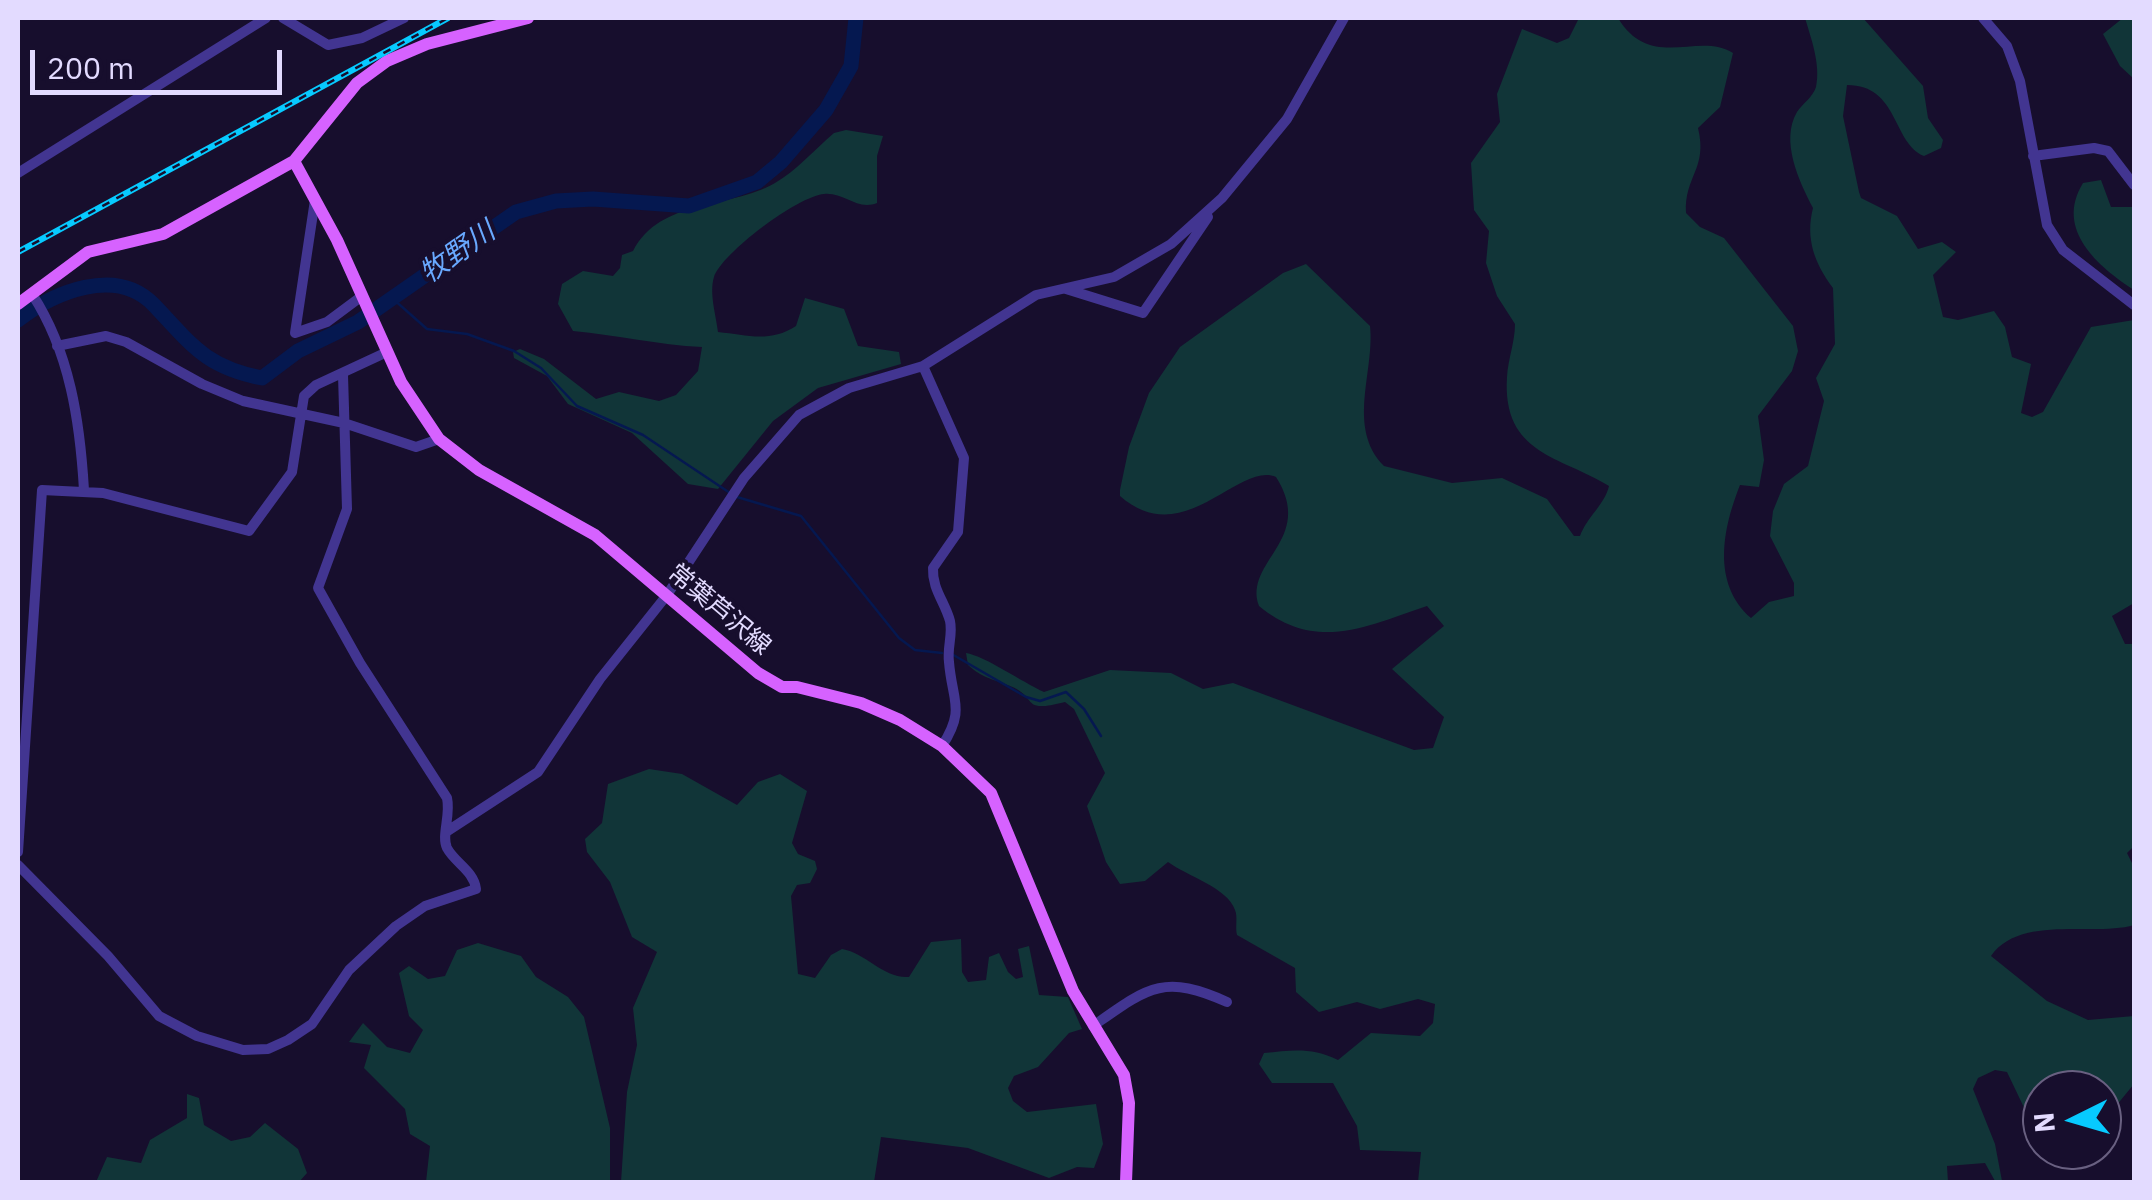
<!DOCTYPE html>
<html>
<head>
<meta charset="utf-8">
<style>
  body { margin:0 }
  #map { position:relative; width:2152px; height:1200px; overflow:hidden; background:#170e2d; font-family:"IBM Plex Sans",sans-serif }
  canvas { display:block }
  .frame { position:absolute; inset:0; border:20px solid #e3dbff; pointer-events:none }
  .north { position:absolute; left:2022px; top:1070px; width:100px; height:100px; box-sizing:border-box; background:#170e2d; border:2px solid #696081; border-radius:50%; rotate:265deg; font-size:28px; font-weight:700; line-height:40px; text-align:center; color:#e3dbff }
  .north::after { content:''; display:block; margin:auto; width:35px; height:45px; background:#07caff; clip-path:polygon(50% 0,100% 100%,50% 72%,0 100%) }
  .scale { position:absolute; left:30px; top:50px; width:252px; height:45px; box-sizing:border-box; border:5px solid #e3dbff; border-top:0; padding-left:12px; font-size:30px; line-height:35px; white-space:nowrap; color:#e3dbff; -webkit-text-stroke:8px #170e2d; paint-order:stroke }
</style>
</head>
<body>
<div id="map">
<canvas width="2152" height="1200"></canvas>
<div class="frame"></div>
<div class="north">N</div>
<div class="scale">200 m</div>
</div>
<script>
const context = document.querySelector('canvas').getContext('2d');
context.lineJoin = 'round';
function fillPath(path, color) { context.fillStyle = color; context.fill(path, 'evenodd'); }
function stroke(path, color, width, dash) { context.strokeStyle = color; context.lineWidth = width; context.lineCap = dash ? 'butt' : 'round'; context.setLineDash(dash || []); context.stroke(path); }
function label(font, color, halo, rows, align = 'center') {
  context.font = font + ' "IBM Plex Sans","Noto Sans JP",sans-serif'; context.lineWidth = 8; context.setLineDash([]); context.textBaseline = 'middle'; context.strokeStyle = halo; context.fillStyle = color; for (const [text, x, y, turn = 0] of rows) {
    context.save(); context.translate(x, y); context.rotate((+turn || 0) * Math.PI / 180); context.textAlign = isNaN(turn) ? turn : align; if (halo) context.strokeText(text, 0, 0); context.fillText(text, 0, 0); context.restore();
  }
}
fillPath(new Path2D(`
  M1579,18h39c33,54 80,13 115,35l-13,54 -22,21c10,41 -14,48 -12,85l14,14 24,11 69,88 5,25 -6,20 -34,45 6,44 -5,27 -19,-2c-17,43 -29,98 11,133l18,-16 25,-6v-13l-24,-47 3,-25 11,-27 24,-18 16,-65 -8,-23 19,-34 -2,-56c-18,-24 -28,-49 -20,-80 -14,-27 -33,-67 -16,-96 6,-9 16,-15 19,-25 5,-22 -5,-49 -11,-69h58l60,68 5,32 15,22 -2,8 -17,8c-32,-13 -25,-71 -77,-71l-4,31 16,76 2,6 36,18 21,33 24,-7 14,10 -23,23 10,42 15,3 36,-9 11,16 7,30 19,7 -10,49 11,4 11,-5 48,-85 43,-7v283l-22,13 13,28h9v202l-7,7 7,14v58c-39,12 -114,-11 -143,31l56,45 41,19 46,-4v68l-32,39v-33h-60v27l-13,1 -22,-46 -12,-2 -17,8 -5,11 22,55 7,37h-7l-10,-18 -38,3 1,16h-530l3,-30 -61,-2 -3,-24 -24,-43h-61l-13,-19 5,-11c28,-3 48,-6 74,7l33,-27 49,3 13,-13 2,-19 -17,-5 -38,10 -23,-7 -38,10 -23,-20 -1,-24 -58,-33c-2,-8 1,-18 -2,-25 -7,-22 -48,-34 -67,-48l-23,19 -25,3 -14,-22 -19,-56 18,-33 -31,-64 -9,-7c-46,12 -26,-5 -55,-16 -17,-7 -28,-8 -42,-21l-2,-12c19,3 56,29 78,39l66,-22 61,3 32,16 30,-6 181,67 19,-2 11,-31 -52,-48 52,-43 -17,-20c-60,20 -111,47 -168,0 -16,-45 57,-66 17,-129 -38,-16 -92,75 -156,19v-6l9,-43 20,-54 31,-46 103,-74 23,-9 64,62c5,46 -24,101 14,140l68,17 50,-5 45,21 27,37h6c7,-19 25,-32 29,-50 -48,-30 -107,-31 -102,-109 1,-18 8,-35 8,-53l-18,-28 -11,-33 3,-32 -15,-21 -3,-47 29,-41 -3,-28 25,-65 35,14 12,-5z
  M2123,18h11v61l-14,-13 -17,-32z
  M846,130l37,6 -6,20v47c-20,8 -33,-11 -53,-9 -26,2 -102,59 -110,83 -5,16 2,38 4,55 29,3 52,11 78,-6l9,-28 39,11 14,37 41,6 2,12 -83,24 -45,33 -55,68 -30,-5 -56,-51 -64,-29 -21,-28 -33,-18 -1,-6 7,-3 24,10 52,40 23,-7 40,9 17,-6 22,-24 4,-24c-44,-2 -85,-12 -129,-16l-15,-27 4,-20 21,-13 30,5 7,-8 2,-13 11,-4c28,-53 94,-41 142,-68 21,-12 40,-34 59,-50z
  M2101,180l10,27h23v83c-35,-23 -80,-60 -51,-107z
  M649,769l33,5 55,31 21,-23 22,-8 27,17 -15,52 6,11 17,7 2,8 -7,14 -13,2 -6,11 7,78 17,4 16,-23 11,-6c24,4 42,30 67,28l22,-35 30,-3 1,33 6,10 18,-2 3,-23 10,-4 9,19 8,7 7,-2 -5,-28 11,-3 10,49 29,2 14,32 -13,4 -31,34 -24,9 -6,12 5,13 14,11 69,-8 7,40 -9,24 -17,-1 -28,11 -81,-30 -87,-11 -7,45h-253l6,-90 10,-47 -4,-37 24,-56 -25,-15 -22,-55 -23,-30 -2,-13 17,-16 6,-39z
  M478,943l43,13 15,21 32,20 16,20 26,111v54h-184l4,-36 -20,-12 -5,-25 -41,-41 7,-23 -22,-3 14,-19 24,24 23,6 13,-23 -14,-14 -10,-43 10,-7 19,13 17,-3 12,-26z
  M187,1094l12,4 5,27 27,16 19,-4 15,-14 33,26 9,24 -8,9h-203l11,-25 34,6 9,-23 37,-22z`), '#113538');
stroke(new Path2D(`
  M392,298l35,31 40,5 47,17 27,17 36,38 66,29 87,58
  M737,497l64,19 98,122 16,12 27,3
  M950,653l76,44 14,4 26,-9 18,17 17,27`), '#051850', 2.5);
stroke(new Path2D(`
  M18,320c35,-27 98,-55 136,-15 37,39 51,62 108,73l36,-27 60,-29 158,-110 40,-11 37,-2 96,7 68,-24 24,-20 45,-52 25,-44 5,-48`), '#051850', 15);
stroke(new Path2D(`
  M283,18l45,27 34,-7 42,-20
  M1983,18l24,28 13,35 27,144 16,25 71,55
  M2033,156l61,-8 14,3 26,34
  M18,173l248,-155
  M315,200l-20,133 32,-11 35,-26
  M1066,289l77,24 65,-96
  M32,294c38,58 48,128 52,196
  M57,346l49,-10 20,6 76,42 41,17 101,22 72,24 23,-8
  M923,366l41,92 -6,74 -25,36c-1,21 12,34 17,53 3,13 -3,27 -1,41 3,39 17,47 -7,84
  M446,832l92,-60 62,-93 67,-84 77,-117 55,-63 50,-27 74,-22 113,-71 78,-18 57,-33 51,-46 65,-79 57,-101
  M18,852l24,-362 61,3 146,38 43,-59 12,-76 12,-11 71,-33
  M18,865l90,91 51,60 38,20 46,14 25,-1 20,-9 24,-16 37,-54 47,-44 29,-20 51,-17c-2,-18 -21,-26 -29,-41 -6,-12 4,-33 0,-50l-87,-135 -42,-75 29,-79 -4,-134
  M1093,1026c54,-38 70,-53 134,-24`), '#423591', 10);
stroke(new Path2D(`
  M294,161l43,79 64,142 38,57 40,31 116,65 163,138 24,14h15l64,16 39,17 42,26 49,47 82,198 51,84 5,28 -3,79
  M18,304l70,-52 75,-18 131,-73 63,-78 30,-22 40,-17 101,-26`), '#d662ff', 12);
const rail = new Path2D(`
  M18,252l430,-234`);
stroke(rail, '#07caff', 6);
stroke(rail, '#170e2d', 2.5, [8]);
label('25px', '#e3dbff', '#170e2d', [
  ["常葉芦沢線",719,610,40]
]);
label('italic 28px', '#69a9ff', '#170e2d', [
  ["牧野川",458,253,-35]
]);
</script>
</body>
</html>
